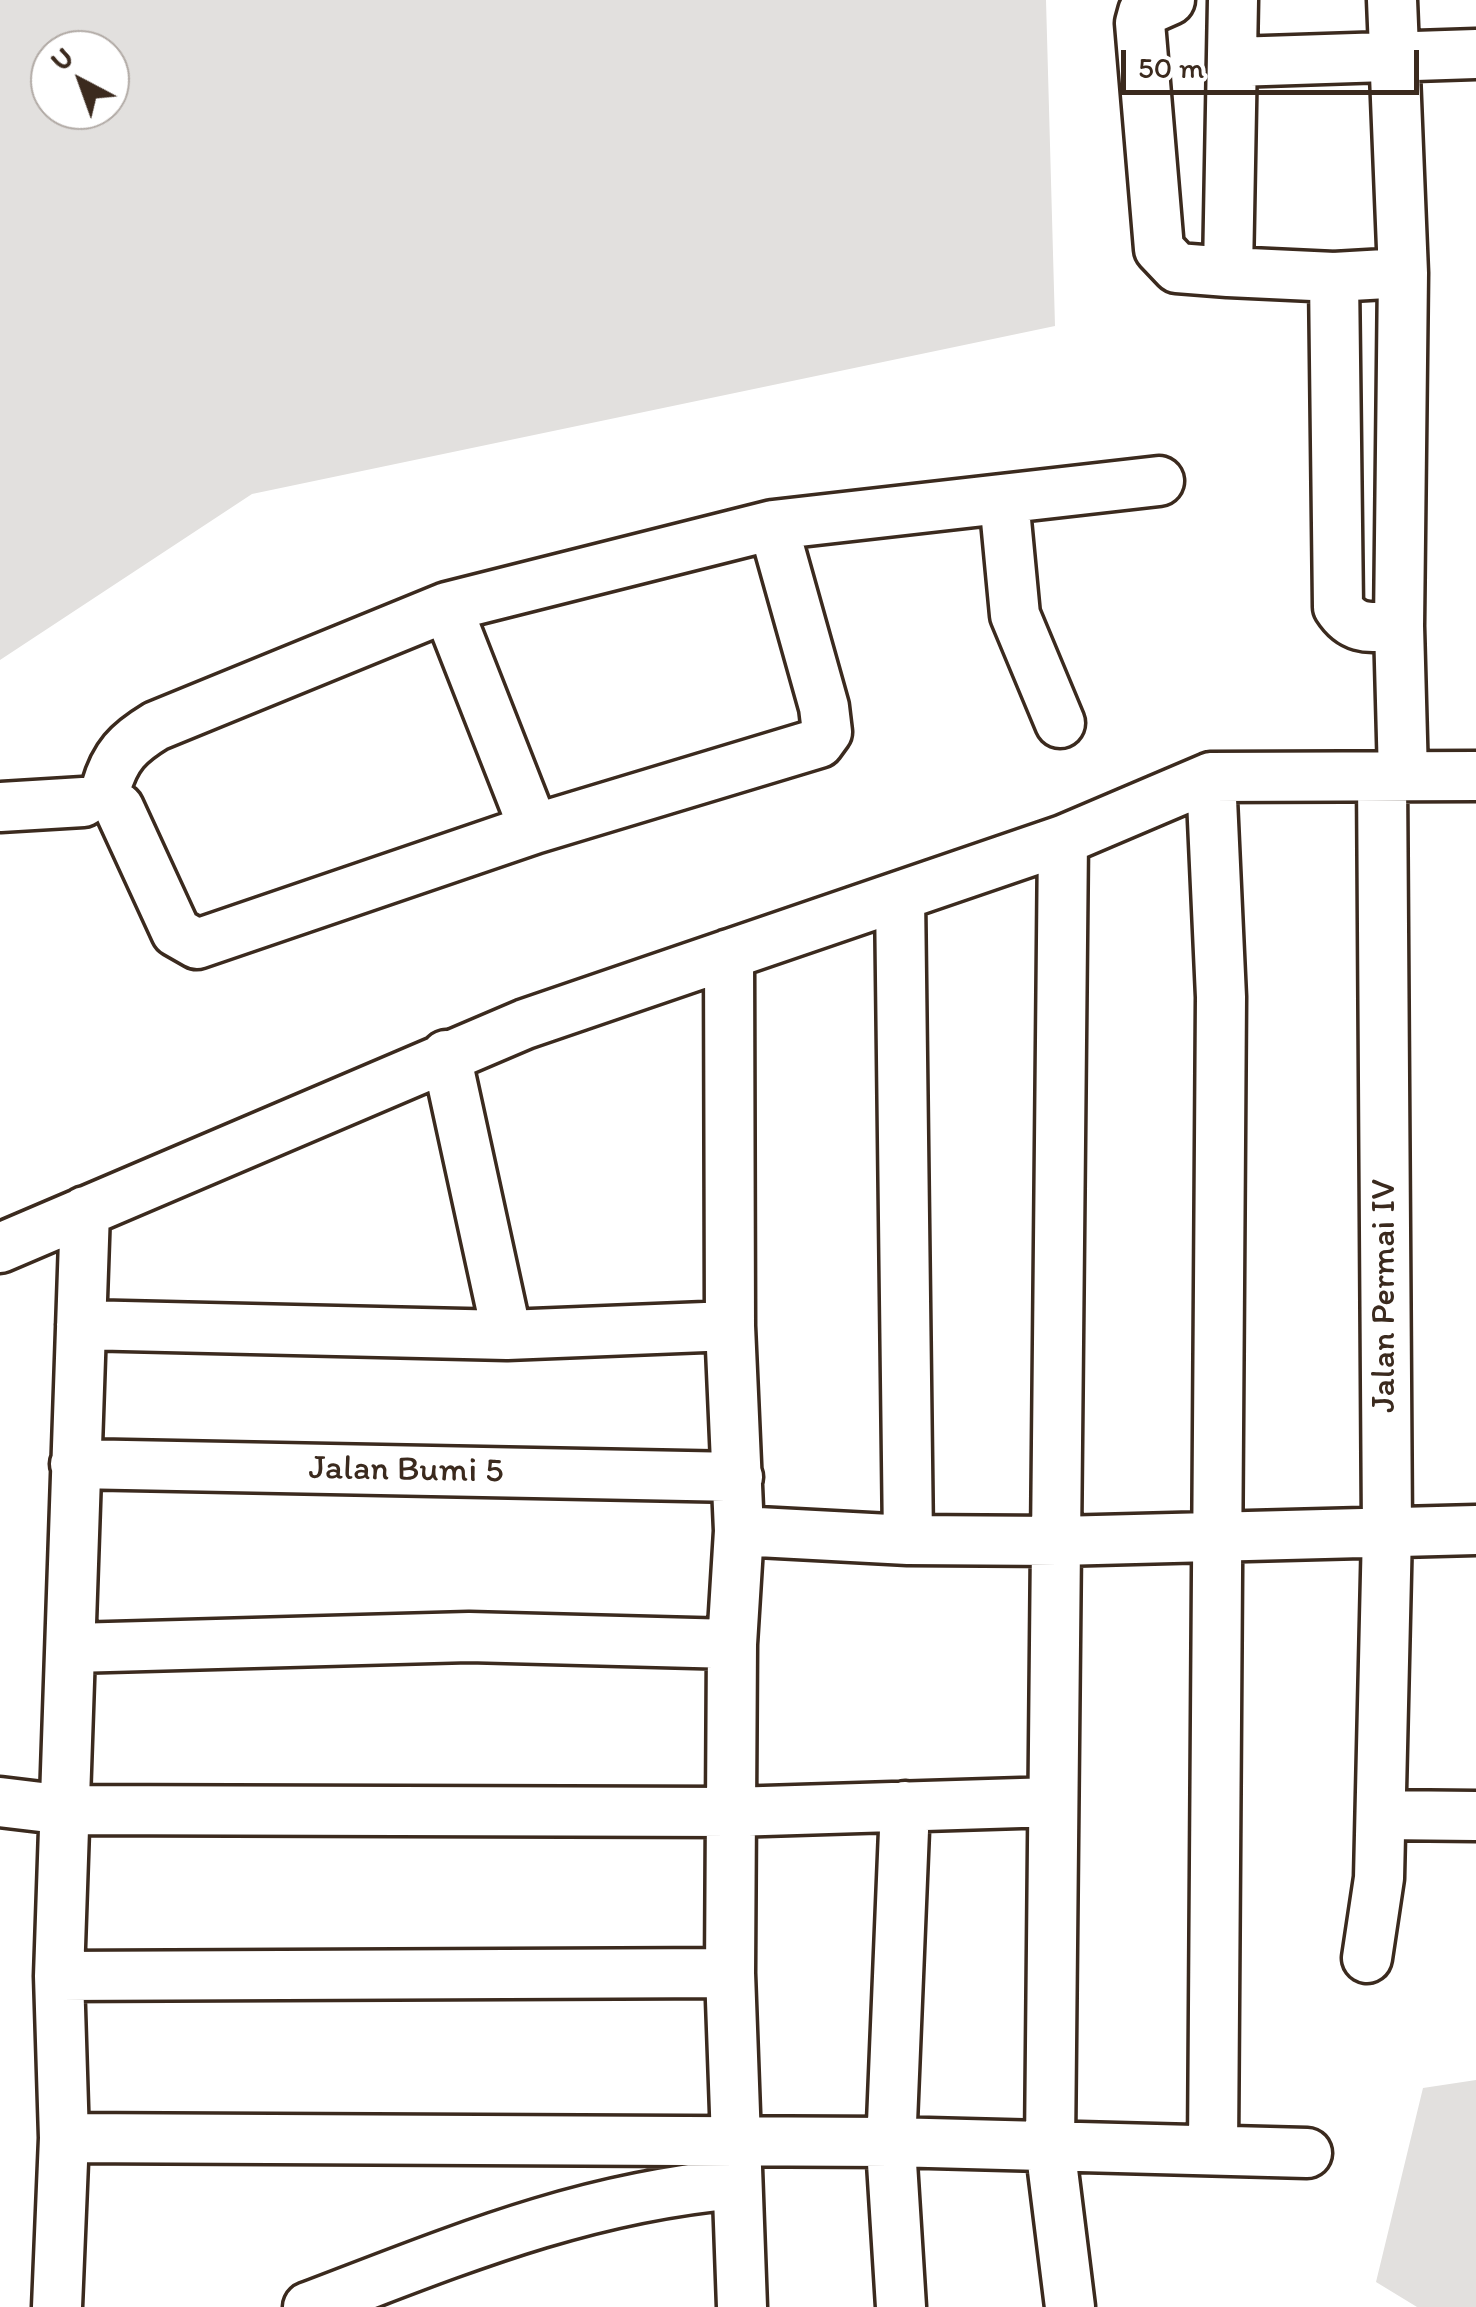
<!DOCTYPE html>
<html>
<head>
<meta charset="utf-8">
<style>
  body { margin:0 }
  #map { position:relative; width:1476px; height:2307px; overflow:hidden; background:#fff; font-family:Itim,sans-serif }
  canvas { display:block }
  .north { position:absolute; left:30px; top:30px; width:100px; height:100px; box-sizing:border-box; background:#fff; border:2px solid #b1aaa5; border-radius:50%; rotate:319deg; font-size:28px; font-weight:700; line-height:40px; text-align:center; color:#3b2a1e }
  .north::after { content:''; display:block; margin:auto; width:35px; height:45px; background:#3b2a1e; clip-path:polygon(50% 0,100% 100%,50% 72%,0 100%) }
  .scale { position:absolute; left:1121px; top:50px; width:298px; height:45px; box-sizing:border-box; border:5px solid #3b2a1e; border-top:0; padding-left:12px; font-size:30px; line-height:35px; white-space:nowrap; color:#3b2a1e; -webkit-text-stroke:8px #fff; paint-order:stroke }
</style>
</head>
<body>
<div id="map">
<canvas width="1476" height="2307"></canvas>
<div class="north">U</div>
<div class="scale">50 m</div>
</div>
<script>
const context = document.querySelector('canvas').getContext('2d');
context.lineJoin = 'round';
function fillPath(path, color) { context.fillStyle = color; context.fill(path, 'evenodd'); }
function stroke(path, color, width, dash) { context.strokeStyle = color; context.lineWidth = width; context.lineCap = dash ? 'butt' : 'round'; context.setLineDash(dash || []); context.stroke(path); }
function label(font, color, halo, rows, align = 'center') {
  context.font = font + ' Itim,sans-serif'; context.lineWidth = 8; context.setLineDash([]); context.textBaseline = 'middle'; context.strokeStyle = halo; context.fillStyle = color; for (const [text, x, y, turn = 0] of rows) {
    context.save(); context.translate(x, y); context.rotate((+turn || 0) * Math.PI / 180); context.textAlign = isNaN(turn) ? turn : align; if (halo) context.strokeText(text, 0, 0); context.fillText(text, 0, 0); context.restore();
  }
}
fillPath(new Path2D(`
  M0,0h1046l9,326 -803,168 -252,166zM110,50v60h-60v-60z
  M1476,2080v227h-59l-41,-25 47,-194z`), '#e2e0de');
const minor = new Path2D(`
  M1170,0l-27,12 -3,11 19,226 18,19 51,4 5,-272
  M1235,62l241,-8
  M1228,272l106,5 69,-4 -11,-273
  M1334,277l4,330c16,25 33,20 61,19l4,-353
  M1004,499l11,116 45,108
  M447,607l326,-82 386,-44
  M1399,626l4,150
  M1211,777l10,220 -8,1153
  M106,788c9,-32 22,-45 50,-62l291,-119 87,222
  M0,807l83,-5
  M119,808l57,124 21,12 337,-115 285,-86 8,-11 -3,-25 -51,-182
  M1063,840l-13,1306 20,161
  M900,896l8,644
  M729,954l1,372 9,205 -7,113 -2,329 12,334
  M446,1055l61,280 223,-9
  M0,1248l525,-224 538,-184 148,-63 265,-1
  M81,1325l426,10
  M75,1464l663,13
  M739,1531l169,9 151,1 417,-11
  M73,1648l396,-11 263,7
  M0,1802l66,8 666,2 321,-10
  M1381,1815l95,1
  M1367,1958l12,-80 8,-347 -5,-755
  M59,1976l671,-3
  M64,2138l827,4 416,11
  M57,2307l7,-169 -5,-162 26,-765
  M308,2307c145,-55 271,-109 427,-123
  M901,2307l-10,-160 14,-341`);
stroke(minor, '#3b2a1e', 55);
stroke(minor, '#fff', 48);
label('35px', '#3b2a1e', '#fff', [
  ["Jalan Permai IV",1385,1296,-90],
  ["Jalan Bumi 5",406,1471,1]
]);
</script>
</body>
</html>
